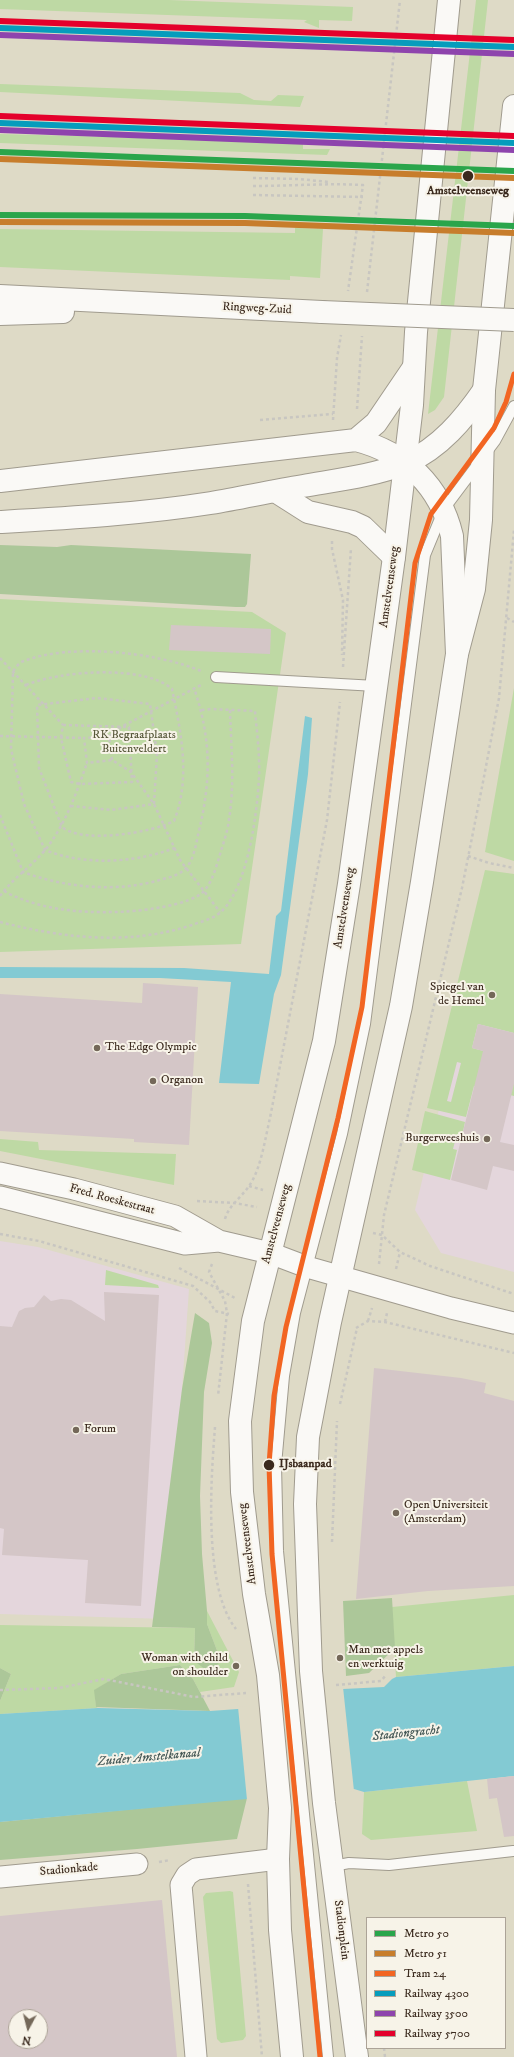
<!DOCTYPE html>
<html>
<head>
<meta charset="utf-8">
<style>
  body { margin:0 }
  #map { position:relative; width:514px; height:2057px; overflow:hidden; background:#dedac6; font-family:"IM FELL DW Pica",serif }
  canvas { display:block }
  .legend { position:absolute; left:366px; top:1917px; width:140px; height:132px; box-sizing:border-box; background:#f7f3e8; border:1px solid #aca397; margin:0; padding:5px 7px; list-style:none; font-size:12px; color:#3b2a1e }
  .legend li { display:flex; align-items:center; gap:8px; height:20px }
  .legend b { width:20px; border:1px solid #aca397 }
  .north { position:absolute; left:8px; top:2009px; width:40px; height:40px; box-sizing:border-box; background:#f7f3e8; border:1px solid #aca397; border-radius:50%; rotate:187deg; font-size:11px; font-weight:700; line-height:16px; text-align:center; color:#3b2a1e }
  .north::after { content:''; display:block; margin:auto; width:14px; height:18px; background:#746859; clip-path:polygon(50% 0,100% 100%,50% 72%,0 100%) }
</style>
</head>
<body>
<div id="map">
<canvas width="514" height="2057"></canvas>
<ul class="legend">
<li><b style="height:5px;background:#2aa54b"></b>Metro 50</li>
<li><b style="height:5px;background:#c77d2c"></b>Metro 51</li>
<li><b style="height:5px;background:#f26522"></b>Tram 24</li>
<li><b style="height:5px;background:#069cbc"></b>Railway 4300</li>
<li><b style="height:5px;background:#8e44ad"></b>Railway 3500</li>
<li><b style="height:5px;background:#e4002b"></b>Railway 5700</li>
</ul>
<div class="north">N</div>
</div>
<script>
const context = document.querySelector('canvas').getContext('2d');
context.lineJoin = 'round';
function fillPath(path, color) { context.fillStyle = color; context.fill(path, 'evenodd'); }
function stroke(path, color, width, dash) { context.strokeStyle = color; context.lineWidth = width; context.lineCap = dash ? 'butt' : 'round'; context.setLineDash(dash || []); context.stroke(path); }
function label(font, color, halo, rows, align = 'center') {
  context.font = font + ' "IM FELL DW Pica",serif'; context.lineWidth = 4; context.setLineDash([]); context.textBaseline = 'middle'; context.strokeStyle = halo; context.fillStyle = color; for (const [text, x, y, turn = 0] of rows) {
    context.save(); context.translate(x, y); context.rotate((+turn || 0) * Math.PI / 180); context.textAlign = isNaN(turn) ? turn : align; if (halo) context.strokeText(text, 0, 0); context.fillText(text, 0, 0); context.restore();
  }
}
fillPath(new Path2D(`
  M514,968v304l-73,-19 -26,-43 52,-218z
  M0,1241l38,6 151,42 -23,330 -166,-5z`), '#e4d6dc');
fillPath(new Path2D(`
  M0,0h169l184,7 -1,14 -33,-1v8l-15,-6 3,-2 -307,-11z
  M476,0h12l-44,397 -9,13 -7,4z
  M0,84l240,9 14,7 17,1 7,-6 26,1 -4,11 -300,-15z
  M0,134l303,8v7h27l-3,6 -327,-12z
  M295,228l28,1 -3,49 -30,-2v4l-290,-13v-38l295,4z
  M0,599l252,13 34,21 -45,311 -241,8z
  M514,688v173l-29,-9z
  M485,870l29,4v159l-36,-9 -6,24 42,11v37l-40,-10 -8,31 -39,-9zM457,1062l4,1 -10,39 -4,-1z
  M425,1111l40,11 -3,14 -6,1 -3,12 4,1 -7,30 -38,-10z
  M0,1139l38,3 1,8 137,4 -2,31 -174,-34z
  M106,1270l52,15 1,3 -54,-3z
  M514,1595v71l-118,11 -4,-70z
  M207,1611l32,61 -5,15 -34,5 -7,-13 -13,-14 -59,9 -26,16 1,17 2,1 -98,6v-13l11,-27 -11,-6v-43l195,3 -1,33h27l-14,-37z
  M467,1781l10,50 -106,9 -9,-6 2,-42z
  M230,1891l3,1 13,144 -3,4 -22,3 -4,-4 -14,-142 3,-4z`), '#bed9a4');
fillPath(new Path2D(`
  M0,545l57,2 14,-2 180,9 -4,50 -2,3h-9l-236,-13z
  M195,1313l14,10 3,20 -8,49 -4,104 2,58 5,57v13l14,37 -12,11 -15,-11 1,-33 -43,-1 30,-238z
  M392,1598l3,50 -26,25 -23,3 -3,-75z
  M180,1665l13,14 17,32 -114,-4 -2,-17 27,-16z
  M0,1668l11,6 -11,27z
  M247,1798l-10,41 -100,10 -137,11v-38z`), '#acc799');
fillPath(new Path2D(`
  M305,716l7,2 -4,56 -27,201 -7,19 -15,90 -40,-1 12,-101 -71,-4h-160v-11l184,1 85,6 7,-58 5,-5z
  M514,1666v110l-150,16 -10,-3 -354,33v-108l98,-6 112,3 28,-2 77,-9 28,-11 41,-2 8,-8 4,-2z`), '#83cad3');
fillPath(new Path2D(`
  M343,1687l11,104 -107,9 -9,-93 77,-9z`), '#dedac6');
fillPath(new Path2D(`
  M171,625l100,4 -1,25 -101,-4z
  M143,983l55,4 -9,158 -55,-3v-3l-134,-8v-137l142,9z
  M478,1024l36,9v51l-14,58 14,3v26l-21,-5 -6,24 -36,-10 32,-129 -11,-3z
  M104,1292l55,3 -18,311 -56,-3 3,-43 -86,-5 2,-26 -4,-1v-202l12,1 7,-16 6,-3 9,-1 10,-12 7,6 10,-2 10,1 34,21z
  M374,1368l87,10 25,5 -2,10 30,8v185l-86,5 -72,8z
  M514,1776v60l-10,1 -7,-39 -8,1 -2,-20z
  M162,1900l15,157h-177v-141zM16,2017h24v24h-24z`), '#d4c6c7');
const lane = new Path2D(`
  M216,677l160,9
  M333,1866l16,-3 40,2 124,-14
  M328,2057l-50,-506 -2,-86 8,-89 11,-63 47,-179 23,-110 60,-469 19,-46 51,-68 19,-35`);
const street = new Path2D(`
  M0,1173l74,16 101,27 44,25 51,12 37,14 144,41 63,15
  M0,1197l185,47 34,-3
  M0,1877l137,-13
  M196,2057l-15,-172 6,-10 9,-6 82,-10`);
const secondary = new Path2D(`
  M292,2057l-12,-127 -2,-71 2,-51 -12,-133 -14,-81 -12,-102 -2,-71 13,-100 71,-280 25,-157 45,-327 18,-152 4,-73 33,-332
  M357,2057l-33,-254 -13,-132 -6,-167 3,-67 22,-115 71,-316 21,-124 35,-228 17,-65 7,-69 3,-130 30,-284`);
const highway = new Path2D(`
  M0,296l322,16
  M0,314l63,-2
  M356,440l20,-17 38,-56
  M0,481l356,-41c50,13 84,46 96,96l5,118
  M275,491l33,21 44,10 11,5 31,30
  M0,522c70,-4 141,-8 211,-19 30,-5 61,-12 92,-17 34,-6 70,-10 103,-23 34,-15 58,-44 78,-73`);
stroke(lane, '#a09b8e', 12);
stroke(street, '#a09b8e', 23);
stroke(secondary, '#a09b8e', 24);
stroke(highway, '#a09b8e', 24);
stroke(new Path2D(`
  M253,178l46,1 30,3
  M253,186c37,0 74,-3 110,-1l-15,106
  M253,195l110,2
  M367,292l33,-292
  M357,409l5,-73
  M260,420l73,-6
  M333,420l4,-62 4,-23
  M332,541v8l11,51 -1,55
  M507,618l7,4
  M0,658l63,67
  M343,667l8,-119
  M26,685c33,-14 118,-21 146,4 9,43 19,90 2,132 -23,12 -92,23 -112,6l-23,-59 -2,-63 60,-7 53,6 7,50 -3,50 -43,6 -39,-4
  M63,725l66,2 3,55 -52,2 -9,-2 -10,-44z
  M0,736l84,2
  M109,736l12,-9 80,-42
  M112,760l-3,-24 -25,2 3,25 25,-3 19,12 23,32 26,56 40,52
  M0,815l23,57c43,16 96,21 140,7 8,-2 16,-4 22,-10 8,-7 11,-24 13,-34 13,-53 14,-94 -4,-147
  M175,848c-41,15 -89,18 -130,2l-21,-46 -13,-55 2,-78c3,-3 6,-9 11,-10 46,-18 132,-9 177,10
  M468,856l21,7 25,5
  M4,891c33,18 73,22 111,21 20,0 77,-6 90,-22 8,-10 12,-26 16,-39 3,-10 7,-21 8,-32 6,-36 2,-73 1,-109
  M0,896c13,-18 32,-30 46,-47 20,-26 30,-55 41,-86
  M0,922c63,16 128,24 192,3 10,-4 22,-6 30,-14 26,-26 35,-97 37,-133 1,-22 -2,-45 -4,-67l-44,-2 -9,1
  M249,1186l14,4
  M197,1201l37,2 23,4
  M225,1219c4,-14 16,-21 24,-33 12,-17 16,-47 21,-68l57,-298 13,-118
  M373,1233l9,2 18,17 30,14 84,28
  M0,1234l39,7 154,45 17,16 5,9 14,3
  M212,1264l-3,8 16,29 2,12 -9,83
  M379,1264l5,-49 78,-327 21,-106 16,-84 15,-168
  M179,1268l56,30
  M396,1269l4,-17
  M368,1321l4,-13
  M385,1322l2,-9
  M356,1328l12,-7 17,1 129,31
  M340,1404l17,-76
  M215,1427c-4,51 -12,161 21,202
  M332,1542l5,-121
  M336,1685l45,-4 5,-6
  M0,1690l59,-2 45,-9 90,18 52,-4
  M159,1862l11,-2
  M248,1884l14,173
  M384,2048l1,9`), '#c8c6c1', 2.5, [3, 3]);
stroke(lane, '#faf9f6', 10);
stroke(street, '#faf9f6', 21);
stroke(secondary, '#faf9f6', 22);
stroke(highway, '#faf9f6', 22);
const highwayBridge = new Path2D(`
  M322,312l192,8`);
stroke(highwayBridge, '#a09b8e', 24, []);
stroke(highwayBridge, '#faf9f6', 22);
stroke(new Path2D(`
  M0,28l514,19
  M0,123l514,20`), '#069cbc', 6);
stroke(new Path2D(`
  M0,35l514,19
  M0,130l514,20`), '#8e44ad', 6);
stroke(new Path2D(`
  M0,21l514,19
  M0,116l514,20`), '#e4002b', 6);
stroke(new Path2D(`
  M320,2057l-48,-503 -3,-89 5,-69 12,-69 52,-209 24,-111 53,-444 16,-49 63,-86 12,-26 8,-28`), '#f26522', 5);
stroke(new Path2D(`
  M0,152l514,19
  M0,215l245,1 269,10`), '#2aa54b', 6);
stroke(new Path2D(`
  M0,159l514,19
  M0,222l245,1 269,10`), '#c77d2c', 6);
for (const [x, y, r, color] of [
  [468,176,6,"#3b2a1e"],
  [492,995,4,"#746859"],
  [97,1048,4,"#746859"],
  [153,1081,4,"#746859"],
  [487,1139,4,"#746859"],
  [76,1430,4,"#746859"],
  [269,1465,6,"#3b2a1e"],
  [396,1513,4,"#746859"],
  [340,1658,4,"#746859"],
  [236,1666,4,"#746859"]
]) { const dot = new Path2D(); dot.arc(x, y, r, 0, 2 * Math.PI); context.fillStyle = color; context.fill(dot); stroke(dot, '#f7f3e8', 1.5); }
label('bold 12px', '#3b2a1e', '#f7f3e8', [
  ["Amstelveenseweg",468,192],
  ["IJsbaanpad",279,1465,"left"]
]);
label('12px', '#3b2a1e', '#f7f3e8', [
  ["Ringweg-Zuid",257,309,3],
  ["Amstelveenseweg",390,587,-82],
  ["Amstelveenseweg",345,908,-81],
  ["Fred. Roeskestraat",112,1200,15],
  ["Amstelveenseweg",277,1224,-75],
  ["Amstelveenseweg",248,1544,-97],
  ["Stadionkade",69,1870,-5],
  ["Stadionplein",341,1930,83]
]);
label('12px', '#555638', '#f7f3e8', [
  ["RK Begraafplaats",134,736],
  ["Buitenveldert",134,750]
]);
label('12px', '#3b2a1e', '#f7f3e8', [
  ["Spiegel van",484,988,"right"],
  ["de Hemel",484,1002,"right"],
  ["The Edge Olympic",105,1048],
  ["Organon",161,1081],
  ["Burgerweeshuis",479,1139,"right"],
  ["Forum",84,1430],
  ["Open Universiteit",404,1506],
  ["(Amsterdam)",404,1520],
  ["Man met appels",348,1651],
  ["en werktuig",348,1665],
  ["Woman with child",228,1659,"right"],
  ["on shoulder",228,1673,"right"]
], 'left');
label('italic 13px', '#455856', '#f7f3e8', [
  ["Stadiongracht",406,1734,-6],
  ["Zuider Amstelkanaal",149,1758,-5]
]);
</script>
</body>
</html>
